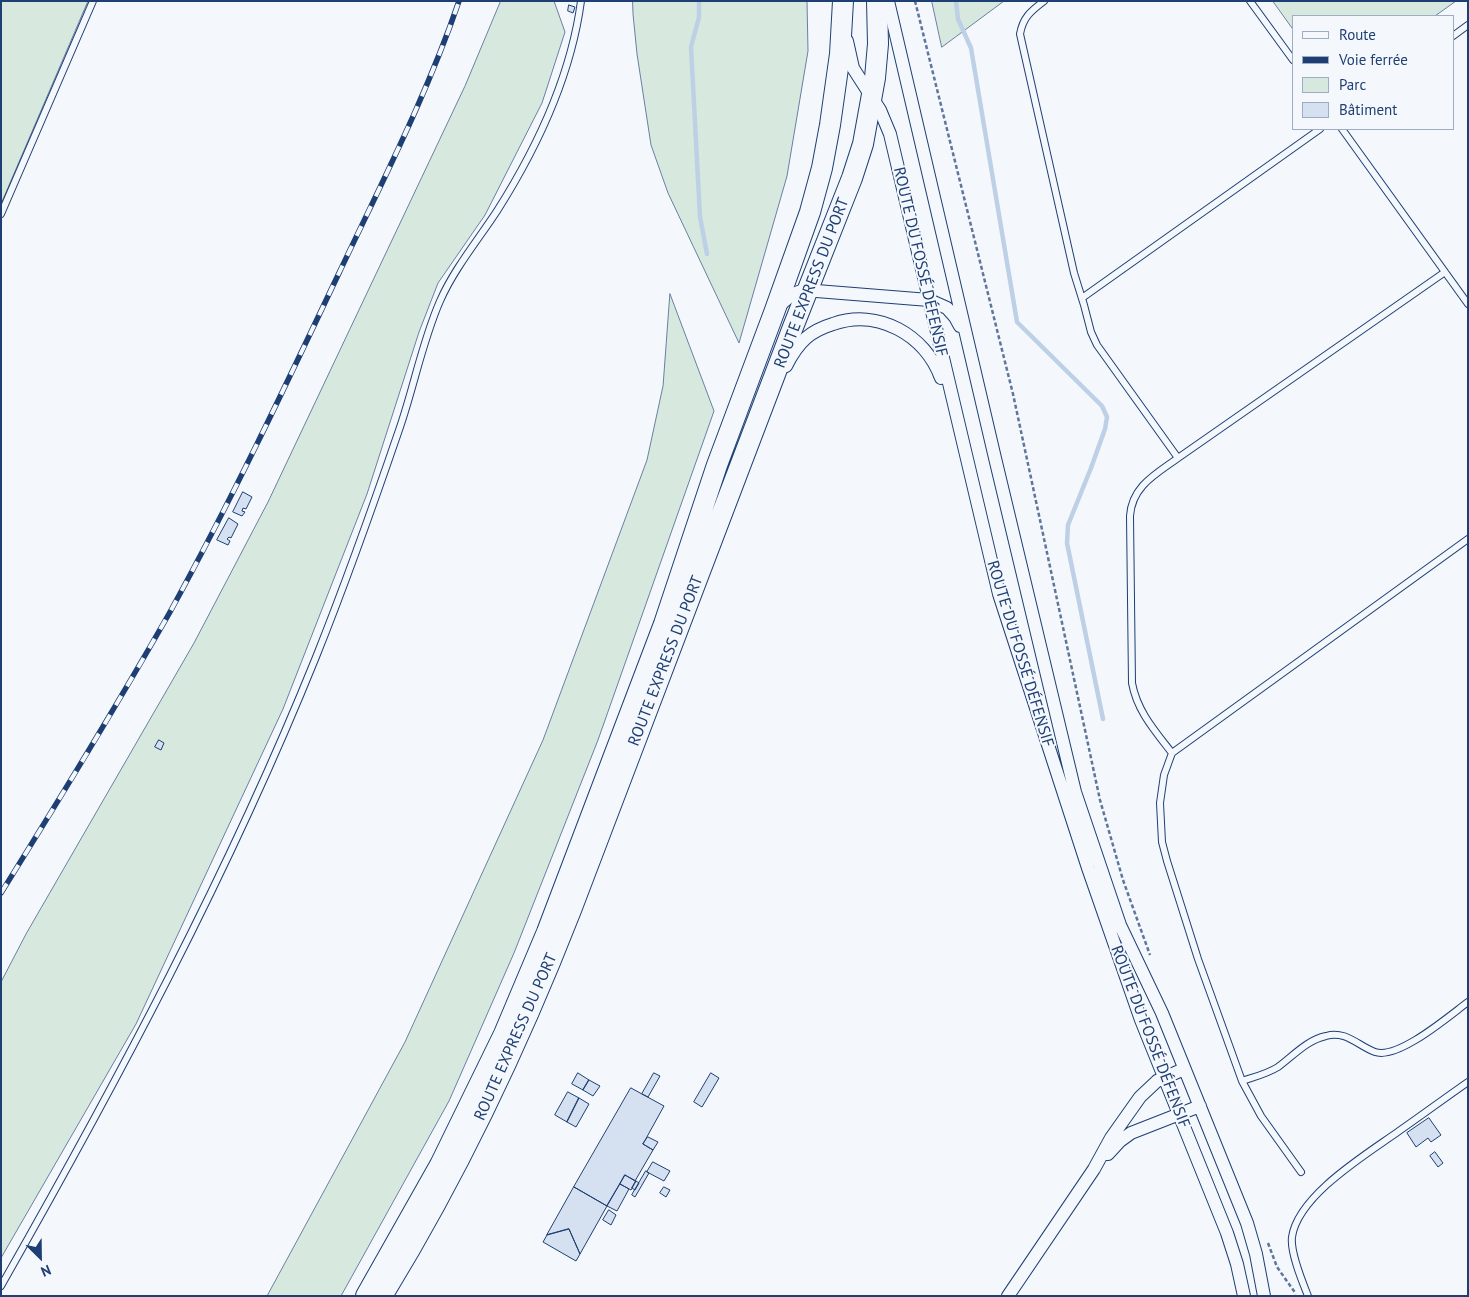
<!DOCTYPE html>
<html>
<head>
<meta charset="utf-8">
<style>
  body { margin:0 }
  #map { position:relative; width:1469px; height:1297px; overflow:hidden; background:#f4f7fb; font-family:"PT Sans",sans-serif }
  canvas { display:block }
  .frame { position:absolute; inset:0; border:2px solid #1d3f73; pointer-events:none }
  .legend { position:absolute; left:1292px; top:15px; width:162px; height:115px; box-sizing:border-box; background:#f4f7fb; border:1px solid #9eadc5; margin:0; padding:6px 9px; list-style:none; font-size:15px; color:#1d3f73 }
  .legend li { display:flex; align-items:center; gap:10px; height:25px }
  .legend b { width:25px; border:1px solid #9eadc5 }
  .north { position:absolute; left:15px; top:1232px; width:50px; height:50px; -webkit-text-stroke:4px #f4f7fb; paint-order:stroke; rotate:157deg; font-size:14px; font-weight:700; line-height:20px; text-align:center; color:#1d3f73 }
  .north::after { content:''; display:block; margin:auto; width:18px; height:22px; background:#1d3f73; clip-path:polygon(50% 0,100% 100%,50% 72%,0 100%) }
</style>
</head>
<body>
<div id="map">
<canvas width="1469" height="1297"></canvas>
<div class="frame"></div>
<ul class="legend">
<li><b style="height:6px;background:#f4f7fb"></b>Route</li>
<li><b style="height:6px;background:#1d3f73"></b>Voie ferrée</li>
<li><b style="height:14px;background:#d7e8df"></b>Parc</li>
<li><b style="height:14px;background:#d5e0f0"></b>Bâtiment</li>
</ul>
<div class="north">N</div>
</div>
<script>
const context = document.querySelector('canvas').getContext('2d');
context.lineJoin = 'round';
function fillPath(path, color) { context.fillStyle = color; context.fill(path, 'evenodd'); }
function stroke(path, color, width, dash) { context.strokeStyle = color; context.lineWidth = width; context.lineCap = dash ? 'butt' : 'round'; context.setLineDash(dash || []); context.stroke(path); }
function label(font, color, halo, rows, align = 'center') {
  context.font = font + ' "PT Sans",sans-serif'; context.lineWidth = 4; context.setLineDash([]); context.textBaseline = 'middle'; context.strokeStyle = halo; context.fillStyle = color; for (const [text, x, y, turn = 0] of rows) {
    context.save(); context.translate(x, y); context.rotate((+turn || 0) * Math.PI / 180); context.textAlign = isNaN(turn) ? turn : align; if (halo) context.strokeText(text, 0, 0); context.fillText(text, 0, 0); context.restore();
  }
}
const green = new Path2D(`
  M1,1h87l-87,203z
  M501,1h53l11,31 -23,71 -57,112 -47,68 -19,49 -52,162 -84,215 -147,315 -135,234v-276l25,-48 168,-291 74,-141 197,-416z
  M633,1h174l1,50 -21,125 -48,167 -71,-150 -17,-48 -14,-91 -4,-40z
  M932,1h72l-62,46z
  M1273,1h183l-21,15h-142v13z
  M670,294l44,117 -116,329 -84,213 -65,148 -108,195h-74l138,-254 138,-302 104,-280 16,-74z`);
fillPath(green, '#d7e8df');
stroke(green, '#687fa3', 1);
stroke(new Path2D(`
  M699,1v16l-8,30 9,170 7,37
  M956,1l2,18 13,29 46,274 85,84 5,11 -2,12 -14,39 -23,57 -1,18 36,176`), '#bed0e5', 4.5);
const building = new Path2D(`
  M569,5l6,2 -2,6 -5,-2z
  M243,492l9,5 -6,12 -3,-1 -1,3 3,1 -3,4 -9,-4z
  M229,518l9,6 -7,14 -2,-1 -2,2 3,2 -2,4 -11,-5z
  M159,740l5,3 -3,7 -6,-3z
  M578,1073l11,7 -6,10 -11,-6z
  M654,1073l6,3 -12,21 -6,-3z
  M711,1073l8,5 -17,29 -8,-5z
  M589,1080l11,6 -7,10 -10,-6z
  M631,1088l33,18 -21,38 10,6 -7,12 -11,19 -10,-6 -18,31 -33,-19z
  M568,1092l11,6 -12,24 -12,-7z
  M579,1098l10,6 -13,23 -9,-5z
  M1429,1118l12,17 -10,7 -3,-4 -12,9 -9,-14z
  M648,1137l10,5 -5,8 -10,-6z
  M1435,1152l8,11 -5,4 -8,-11z
  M653,1162l17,9 -6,10 -17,-9z
  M646,1171l3,2 -14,24 -3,-2z
  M625,1175l11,6 -5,9 -11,-6z
  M636,1181l3,2 -4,7 -3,-2z
  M620,1184l9,5 -12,22 -10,-5z
  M574,1187l33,19 -27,48 -11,-25 -22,6z
  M664,1187l6,3 -4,7 -6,-4z
  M609,1210l7,5 -5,10 -8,-5z
  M569,1229l11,25 -4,7 -33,-19 4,-7z`);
fillPath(building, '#d5e0f0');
stroke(building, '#1d3f73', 1);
const service = new Path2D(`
  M1044,1c-13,10 -21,16 -24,33l54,239 10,32 7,27 6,13 81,113 267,-186
  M1250,1l43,59
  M1453,36l15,-11
  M1342,129l126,175
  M1,214l92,-213
  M1082,298l238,-169
  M1178,458c-22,16 -46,28 -48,58l2,167c5,28 23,48 40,70l296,-214
  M1172,753l-8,22 -4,28 2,39 5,19 31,98 44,122 19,35 40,56
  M1242,1081c12,-4 25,-7 36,-14 15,-11 29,-27 48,-31 20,-6 32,10 49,16 23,8 74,-36 93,-50
  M1,1286c116,-204 227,-411 315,-629 30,-75 57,-151 83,-227 15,-43 23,-88 41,-129 14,-32 38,-61 57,-90 40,-63 74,-135 84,-210
  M1308,1296c-6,-15 -18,-44 -16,-59 6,-42 75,-83 107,-106 23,-16 46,-33 69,-49`);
const minor = new Path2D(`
  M888,1l107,457 80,334 45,133 42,88 85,210 9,31 8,42
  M847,41l6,27 27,42 10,24 109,460 89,274 53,152 86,213 10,31 7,32
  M780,305l13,-11 11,-4 125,10 18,8 8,9 5,9
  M786,366c5,-10 11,-20 20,-28 8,-7 17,-11 27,-14 45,-16 92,11 108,54
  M1108,1154l12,-13 11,-8 69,-27
  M1008,1296l86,-127 17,-31 29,-41 17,-16 27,-12`);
const primary = new Path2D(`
  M366,1296l74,-131 64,-131 43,-102 117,-308 53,-159 58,-155 35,-98 12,-44 8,-43 10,-71 3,-53
  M382,1296c75,-122 137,-253 189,-386l222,-583 59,-149 11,-34 12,-66 3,-34 -1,-43`);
stroke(service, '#1d3f73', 8);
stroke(minor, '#1d3f73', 14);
stroke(primary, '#1d3f73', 22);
stroke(new Path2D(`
  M915,1l98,393 87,406 23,80 27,75
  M1268,1243l9,24 19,27`), '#5e769c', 2.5, [4, 2.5]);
stroke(service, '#f4f7fb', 6);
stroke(minor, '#f4f7fb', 12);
stroke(primary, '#f4f7fb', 20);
const rail = new Path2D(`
  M1,893c58,-93 115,-186 169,-281 61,-111 115,-225 169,-339 42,-89 88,-178 120,-272`);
stroke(rail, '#1d3f73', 5.5);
stroke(rail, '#f4f7fb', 4, [11]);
label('16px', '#1d3f73', '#f4f7fb', [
  ["ROUTE DU FOSSÉ DÉFENSIF",920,262,77],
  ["ROUTE EXPRESS DU PORT",812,283,-69],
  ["ROUTE DU FOSSÉ DÉFENSIF",1020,654,73],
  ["ROUTE EXPRESS DU PORT",666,661,-69],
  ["ROUTE EXPRESS DU PORT",516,1037,-66],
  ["ROUTE DU FOSSÉ DÉFENSIF",1150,1037,69]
]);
</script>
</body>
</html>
